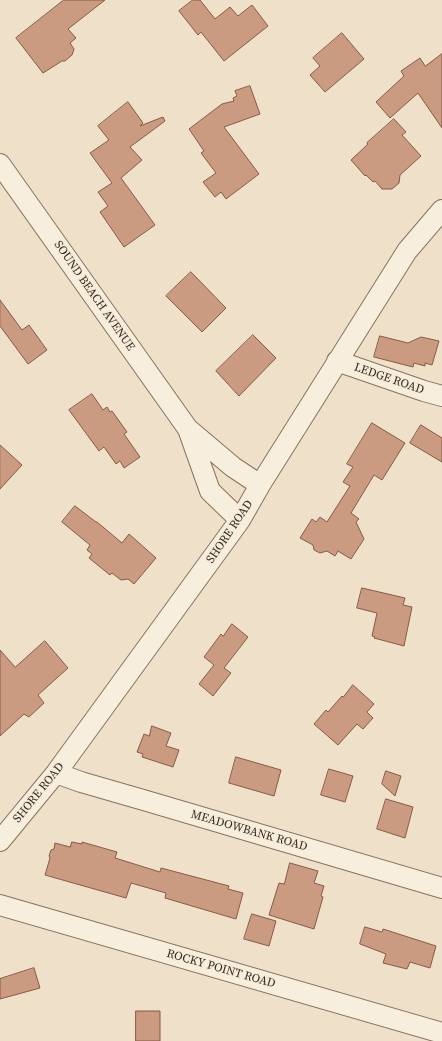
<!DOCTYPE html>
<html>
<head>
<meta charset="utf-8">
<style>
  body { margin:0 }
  canvas { display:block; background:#eee0c9 }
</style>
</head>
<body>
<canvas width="442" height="1041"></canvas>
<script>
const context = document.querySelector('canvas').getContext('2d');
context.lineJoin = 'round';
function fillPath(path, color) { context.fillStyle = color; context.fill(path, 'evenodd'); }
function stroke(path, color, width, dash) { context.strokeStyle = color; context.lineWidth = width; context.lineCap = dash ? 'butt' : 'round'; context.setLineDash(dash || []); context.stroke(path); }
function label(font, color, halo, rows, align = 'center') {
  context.font = font + ' "Source Serif 4",serif'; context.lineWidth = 3; context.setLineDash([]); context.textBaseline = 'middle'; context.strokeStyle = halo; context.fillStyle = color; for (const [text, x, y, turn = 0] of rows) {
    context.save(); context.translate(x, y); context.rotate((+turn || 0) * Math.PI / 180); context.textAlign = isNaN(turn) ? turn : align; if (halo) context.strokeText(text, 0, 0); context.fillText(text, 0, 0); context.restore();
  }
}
const building = new Path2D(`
  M64,0h41l-37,29 8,9 -6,5 4,6 -2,6 -7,6h-3l-19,12 -27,-35z
  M193,0h7l15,19 15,-12 8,9 14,-11 16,21 -44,35 -23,-29 -3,3 -19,-24z
  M342,33l22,26 -39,33 -15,-17 10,-9 -7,-8z
  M442,54v74l-24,-35 -28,25 -14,-16 28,-26 -3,-5 19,-13 5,8z
  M250,86l10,28 -36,13 35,47 -33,25 -5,-7 -6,5 -12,-15 13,-9 -15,-20 3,-2 -15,-22 33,-25 12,-3 -1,-3 4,-2 -2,-5z
  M128,102l15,21 -3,3 23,-9 2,4 -35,26 12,13 -21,18 34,47 -31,22 -24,-35 8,-6 -10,-14 14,-9 -22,-30 19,-13 -11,-14z
  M394,119l12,13 -4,3 19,21 -21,19 -1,8 -7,6h-10l-7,-8 -2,1 -7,-7 -1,1 -14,-16 17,-16 -1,-1z
  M191,272l35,36 -24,24 -36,-36z
  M0,300l22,30 7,-5 18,25 -19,14 -28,-38z
  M253,335l23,23 -37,38 -23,-25z
  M380,336l28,7 13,-6 18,4 -7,24 -7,-2v3l-11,-3 -1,4 -39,-10z
  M92,394l11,16 4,-3 3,5 2,-1 15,21 -3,2 16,23 -16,11 -4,-7 -4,3 -12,-17 -5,4 -30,-41z
  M372,423l33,20 -23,37 -8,-5 -23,38 8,6 -3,3 8,17 -13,20 -13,-8 -3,5 -8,-5 -7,2 -6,-3 -1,-5 -13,-7 12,-19 4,3 4,-5 7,5 23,-36 -7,-4 10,-15 -6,-3z
  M421,425l21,13v24l-32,-19z
  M0,445l22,20 -22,24z
  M75,506l21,16h1l25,21 7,-9 27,24 -22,26 -6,-5 -7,1 -9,-7 -2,2 -21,-17 3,-4 -5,-4 3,-5 -28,-23z
  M362,588l43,10 -2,7 9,2 -8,39 -30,-8 1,-1 -3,-1 5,-23 -20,-5z
  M232,624l16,13 -24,31 7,5 -18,23 -14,-12 15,-19 -10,-8 17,-23 2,2z
  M45,641l23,27 -30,27 6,8 -15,14 -5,-3 -24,22v-86l15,17z
  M353,685l21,19 -7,8 6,6 -10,11 -6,-5 -19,21 -24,-21 12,-14 2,2 14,-16 1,1z
  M152,726l19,7 -5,13 13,4 -6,17 -31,-10 1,-3 -6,-2 7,-18 5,2z
  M236,757l45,13 -7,26 -45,-13z
  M329,769l24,7 -8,26 -24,-7z
  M386,771l15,5 -6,20 -13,-12z
  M386,799l27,8 -8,31 -28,-9z
  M72,842l10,2v-2l35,10 -2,6 45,14 1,-4 68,18 -1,3 15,4 -7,26 -71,-21 1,-5 -35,-10 -5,15 -81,-23 5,-17 -1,-2 2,-6 3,-1 1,-6 15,4z
  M290,863l28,8 -4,12 10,3 -3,10 2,1 -9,32 -45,-14 10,-32 5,1z
  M252,914l24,7 -7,25 -25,-7z
  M365,927l17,5 1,-3 53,17 -6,22 -20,-6 -3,7 -24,-6 3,-9 -26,-10z
  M34,968l6,20 -40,11v-20z
  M136,1011h24v30h-24z`);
fillPath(building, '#ca9a81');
stroke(building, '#885a45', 1);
const minor = new Path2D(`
  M0,164l188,265 45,38 27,18
  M337,361l87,30 18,5
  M188,429l22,62 30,29
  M56,773l25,9 59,17 302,89
  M0,841l56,-68 184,-253 20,-35 147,-234 35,-41
  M0,905l442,128`);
stroke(minor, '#8a725e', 22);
stroke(minor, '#f8eedd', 20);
label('12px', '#3b2c21', '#f5ebd9', [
  ["SOUND BEACH AVENUE",94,296,55],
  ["LEDGE ROAD",389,379,19],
  ["SHORE ROAD",230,532,-56],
  ["SHORE ROAD",39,793,-51],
  ["MEADOWBANK ROAD",249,831,16],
  ["ROCKY POINT ROAD",221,969,16]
]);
</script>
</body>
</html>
